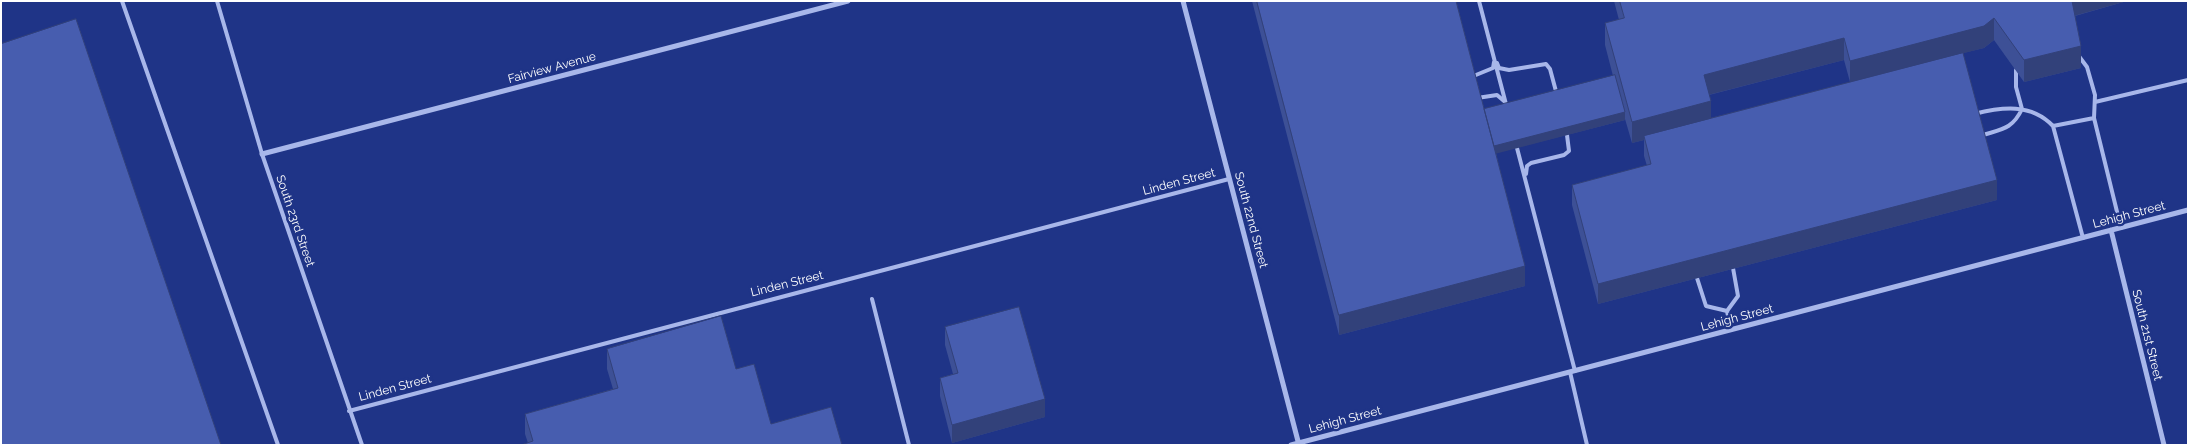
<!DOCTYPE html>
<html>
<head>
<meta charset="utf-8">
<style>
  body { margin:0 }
  #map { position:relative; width:2189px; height:446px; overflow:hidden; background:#1f3487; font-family:Raleway,sans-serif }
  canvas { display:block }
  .frame { position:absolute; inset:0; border:2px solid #fff; pointer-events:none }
</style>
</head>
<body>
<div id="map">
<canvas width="2189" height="446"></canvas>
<div class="frame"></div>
</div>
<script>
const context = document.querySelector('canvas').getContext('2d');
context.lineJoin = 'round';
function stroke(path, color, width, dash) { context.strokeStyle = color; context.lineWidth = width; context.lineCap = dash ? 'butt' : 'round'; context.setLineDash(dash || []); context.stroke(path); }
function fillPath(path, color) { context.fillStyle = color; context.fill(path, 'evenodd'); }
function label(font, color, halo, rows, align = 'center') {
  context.font = font + ' Raleway,sans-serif'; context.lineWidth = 5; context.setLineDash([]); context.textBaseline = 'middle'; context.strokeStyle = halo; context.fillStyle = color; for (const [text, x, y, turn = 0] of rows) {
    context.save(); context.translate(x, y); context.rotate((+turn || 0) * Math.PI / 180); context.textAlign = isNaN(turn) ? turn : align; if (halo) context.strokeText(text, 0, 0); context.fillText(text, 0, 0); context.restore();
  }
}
stroke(new Path2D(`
  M122,1l156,444
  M217,1l45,153 100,291
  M1479,1l28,107
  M2078,55l9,12 8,28 -1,23 27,110
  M1497,63l2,5 10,2 37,-6 4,5 7,26
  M1471,77l22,-9 1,-6
  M1477,98l20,-3 7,6
  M2095,102l93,-22
  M1974,114c28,-7 57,-11 79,12l30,112
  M2053,126l41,-8
  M1980,136c21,-7 32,-6 42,-27l-6,-22v-17
  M1517,148l58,223
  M1526,174l1,-8 4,-3 33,-8 5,-4 -2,-16
  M1697,278l9,28 21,5
  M872,299l37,146
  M1727,311l11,-15 -5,-28
  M1727,311l4,19
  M1570,372l17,73
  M349,411l880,-232`), '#a8b7ea', 4);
stroke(new Path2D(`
  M1183,1l116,444
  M262,154l586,-153
  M2111,230l53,215
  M1291,445l897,-235`), '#a8b7ea', 5);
fillPath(new Path2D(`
  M1252,1h204l28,108 129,-33 -8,-31v-22l14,-3 -5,-19h513l-52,15 6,52 -57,14 -30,-42 -10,8 -21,5 34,147 -399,104 -26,-99v-20l75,-19 -3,-10v-16l-12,3 -7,-24v1l-129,33 29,133 -186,49zM1844,60l6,22 -139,36 -2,-23z
  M945,327l100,90 -93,26 -12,-47v-18l13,-4 -8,-29z
  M607,349l129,20 35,55 71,21 -314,-2 -3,-9v-20l88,-25 -6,-20z`), '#3d5096');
fillPath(new Path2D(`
  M2070,1h57l-57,16z
  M1994,18v22l-10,8 -134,34v-21z
  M1844,38v22l-140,36v-21z
  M2081,46v22l-57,14v-22z
  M1711,101v22l-67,13v4l-12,3v-21z
  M1625,112v8l-134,35v-9z
  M1997,180v20l-399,104v-20z
  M1525,266v20l-186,49v-20z
  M1045,399v18l-93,26v-18z`), '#32417a');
const building = new Path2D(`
  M1257,1h199l69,265 -186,49z
  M1620,1h452l9,45 -57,14 -30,-42 -10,8 -134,35 -6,-23 -140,37 7,26 -79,21 -27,-99 19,-5z
  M76,19l145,426h-220v-401z
  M1963,53l34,127 -399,104 -26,-99 79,-21 -7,-28z
  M1615,75l10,37 -131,34 -10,-37z
  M1019,307l26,92 -93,26 -12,-47 18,-5 -13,-46z
  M721,316l15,53 18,-5 17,60 60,-17 11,38h-321l12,-4 -8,-27 93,-26 -11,-39z`);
fillPath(building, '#475daf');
stroke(building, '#32417a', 1);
label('12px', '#fff', '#1f3487', [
  ["Fairview Avenue",552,68,-15],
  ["Linden Street",1179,182,-15],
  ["Lehigh Street",2129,215,-15],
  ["South 22nd Street",1251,220,75],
  ["South 23rd Street",295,221,71],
  ["Linden Street",787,284,-14],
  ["Lehigh Street",1737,318,-15],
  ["South 21st Street",2147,335,76],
  ["Linden Street",395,388,-15],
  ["Lehigh Street",1345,420,-15]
]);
</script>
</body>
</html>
